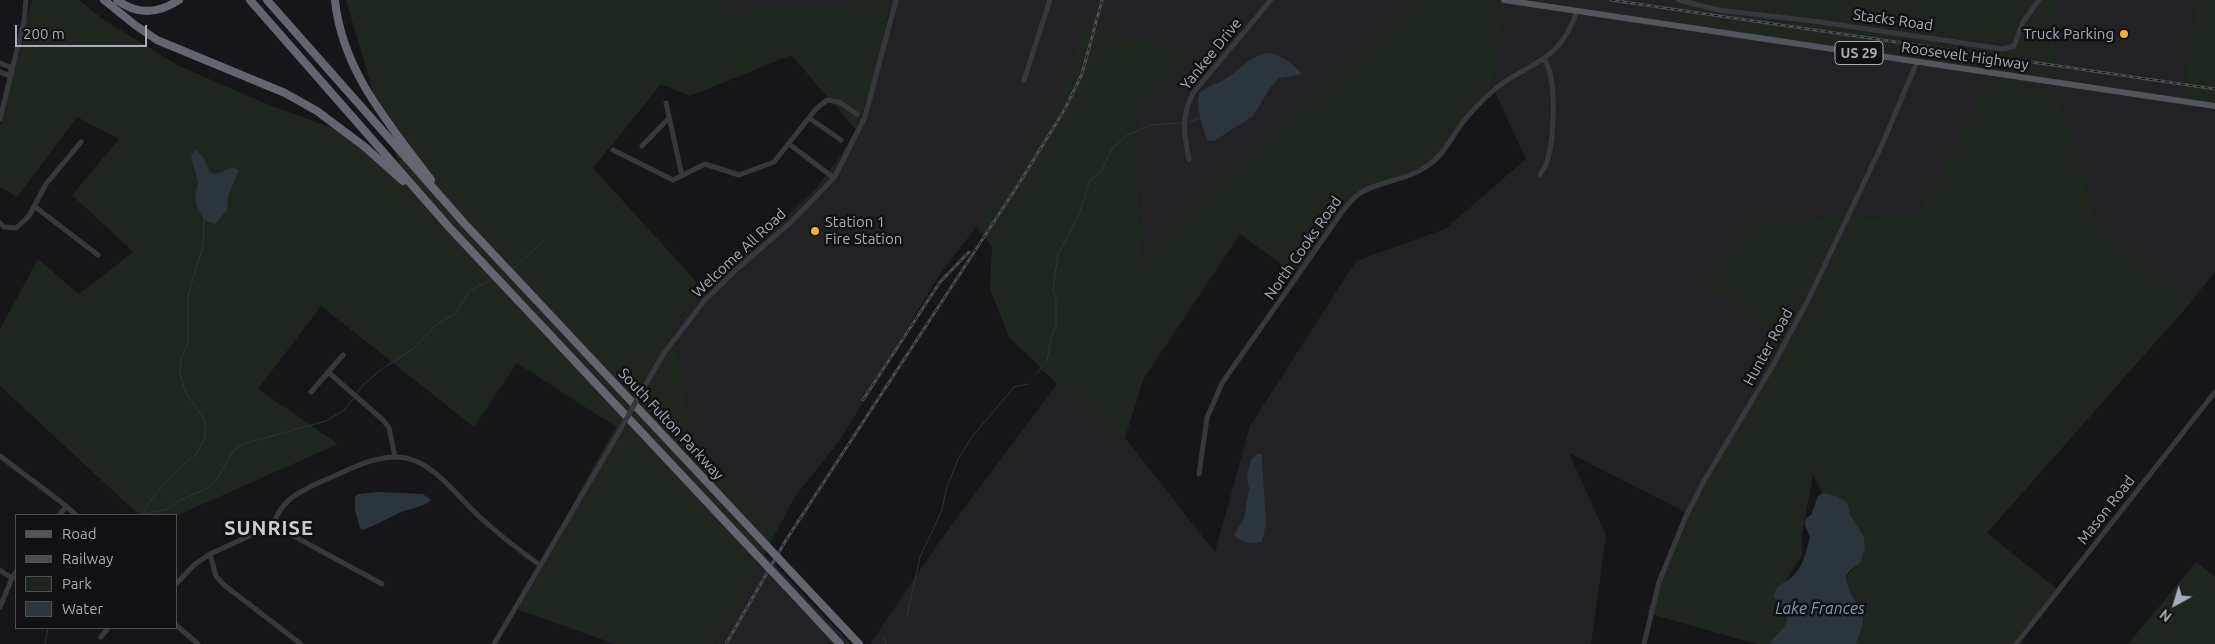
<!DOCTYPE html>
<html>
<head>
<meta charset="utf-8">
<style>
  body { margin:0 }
  #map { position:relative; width:2215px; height:644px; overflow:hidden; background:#161618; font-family:Ubuntu,sans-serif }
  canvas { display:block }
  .legend { position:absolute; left:15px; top:514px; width:162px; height:115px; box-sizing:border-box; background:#111113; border:1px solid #4d4f55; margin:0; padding:6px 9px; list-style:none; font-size:15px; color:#a8adb8 }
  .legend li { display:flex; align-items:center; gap:10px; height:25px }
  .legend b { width:25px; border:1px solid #4d4f55 }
  .north { position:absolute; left:2150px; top:579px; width:50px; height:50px; -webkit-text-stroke:4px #111113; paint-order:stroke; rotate:219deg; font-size:14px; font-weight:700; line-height:20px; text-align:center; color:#a8adb8 }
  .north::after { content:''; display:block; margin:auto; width:18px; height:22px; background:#a8adb8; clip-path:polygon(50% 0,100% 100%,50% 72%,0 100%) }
  .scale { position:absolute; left:15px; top:25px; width:132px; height:22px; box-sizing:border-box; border:2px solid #a8adb8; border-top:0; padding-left:6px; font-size:15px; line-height:18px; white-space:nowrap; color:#a8adb8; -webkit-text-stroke:4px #111113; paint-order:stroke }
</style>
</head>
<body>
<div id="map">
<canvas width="2215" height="644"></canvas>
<ul class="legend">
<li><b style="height:6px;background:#53555c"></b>Road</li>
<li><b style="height:6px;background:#4a4c52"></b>Railway</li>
<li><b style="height:14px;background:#1e261f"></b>Park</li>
<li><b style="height:14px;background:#2c353c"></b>Water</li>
</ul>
<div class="north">N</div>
<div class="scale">200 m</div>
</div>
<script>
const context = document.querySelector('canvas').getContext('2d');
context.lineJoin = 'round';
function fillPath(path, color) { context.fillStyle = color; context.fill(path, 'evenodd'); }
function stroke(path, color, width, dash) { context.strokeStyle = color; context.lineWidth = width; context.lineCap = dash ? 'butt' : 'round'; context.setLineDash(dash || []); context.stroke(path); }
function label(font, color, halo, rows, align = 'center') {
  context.font = font + ' Ubuntu,sans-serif'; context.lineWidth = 5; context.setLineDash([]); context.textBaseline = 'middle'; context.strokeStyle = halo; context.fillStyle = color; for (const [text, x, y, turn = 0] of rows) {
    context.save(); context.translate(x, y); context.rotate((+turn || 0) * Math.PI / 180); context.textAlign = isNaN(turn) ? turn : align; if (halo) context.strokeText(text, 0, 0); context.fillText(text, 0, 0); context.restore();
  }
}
fillPath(new Path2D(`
  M727,0h687l-272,258 -6,-145 -55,-89 -11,46 -46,94 -86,113 -98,163 -46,58 -15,29 -85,-85 -21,-117 31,-35 62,-55 49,-46 25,-32 17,-30 21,-58 13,-67 -170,11z
  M1508,0h183l-18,23 318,53 -75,139 -160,6 -51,63 79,53 -97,176 -118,-60 37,82 -15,109h-721l72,-106 115,-154 68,54 90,114 35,-126 106,-165 89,-32 81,-70 -34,-73z
  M2058,0h138l-14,100 33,5v167l-23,29 -92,-71 -47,-149z
  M764,554l87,90h-136z`), '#222225');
fillPath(new Path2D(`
  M32,0h47l25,20 75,46 93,40 77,28 53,36 -28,-75 -28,-95h381l-5,13 169,-12 -13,68 -22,61 -65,-75 -101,41 -29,-12 -68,84 111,122 -31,35 21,117 85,85 -64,117h-100l-99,-35c34,-61 65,-122 100,-182l-99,-64 -43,64 -153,-121 -63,83 80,55 -162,72 -37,-1 -139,-129v-57l38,-70 41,35 54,-42 -61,-57 47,-56 -42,-22 -60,80 -17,-10v-60l23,-97z
  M1414,0h94l-16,86 -23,28 -27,40 -19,14 -71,31 -55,77 -57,-42 -97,146 -18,58 -68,-54 -48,-47 -19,-48 2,-42 -16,-20 48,-63 46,-94 11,-46 111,29 -56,60 6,145z
  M1691,0h367l-5,81 47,149 92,71 -205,232 70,56 -44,55h-162l-11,-59 25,-33 -10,-15 -20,-21 -22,-41 -11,60v20l-22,35 10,36 -18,18h-15l-110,-31 40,-100 97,-176 -79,-53 51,-63 160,-6 75,-139 -77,-11 -242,-42z
  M2196,0h19v105l-33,-5z
  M2196,562l19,15v67h-87z`), '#1e261f');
fillPath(new Path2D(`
  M1270,53c11,3 24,11 31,20l-1,2 -21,3 -9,10 -17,28 -39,25h-6c-6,-14 -12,-33 -9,-48 8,-7 19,-9 28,-15 14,-10 25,-23 43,-25z
  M195,150l8,7 8,16 5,1 17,-7 6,3 -10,24 -2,16 -12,14 -11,-4 -7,-14 -2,-8 3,-16 -7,-25z
  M1257,454h5v3l4,66 -4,19c-9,3 -21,0 -28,-7l10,-17 5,-29 -2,-14 4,-15z
  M380,492l43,2 8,6c-9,8 -20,8 -30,12 -13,6 -25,13 -38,18l-3,-2 -5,-18v-13l3,-3z
  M1823,493l13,3 11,6 3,13 14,22 1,13 -5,13 -10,7 -4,6c0,18 17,30 17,45 0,8 -5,15 -7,23h-86c5,-11 16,-13 17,-26l-13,-22c3,-15 13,-12 21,-22 8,-8 12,-26 15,-37l-5,-12 1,-7 5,-3 7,-19z`), '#2c353c');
stroke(new Path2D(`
  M1188,122l13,-4
  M513,269l31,-29
  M1047,360l5,-25 4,-9v-27l-3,-10 5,-35 20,-37 12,-37 11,-8 11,-23 15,-14 24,-10 31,-2
  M1037,373l7,-9
  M356,394l7,-9 20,-17 29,-18 24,-25 20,-12 13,-22 25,-13
  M142,514l13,-20 26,-27 15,-13 9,-17v-13l-2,-6 -18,-27 -5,-19 1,-13 7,-17v-47l15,-49 1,-26
  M140,515l27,-6 12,-8 28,-13 10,-9 15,-27 11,-8 83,-23 17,-10 11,-13
  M907,616l13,-59 22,-47 4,-20 12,-31 14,-22 42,-50 14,-3
  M884,636l2,8
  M45,644l3,-16`), '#2c353c', 1);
stroke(new Path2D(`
  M1679,0l39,10 95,11 190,28 11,-3 9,-24 16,-22
  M0,63l10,4 2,5 -5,3 -7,-3
  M1024,80l26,-80
  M666,103l16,73
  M809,118l32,22
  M0,119l24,-98 2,-21
  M789,144l45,34
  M642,146l27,-28
  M613,150l60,30 32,-16 34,11 35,-13 42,-53 11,-9 12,2 18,12
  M1189,159c-5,-25 -8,-43 4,-66l78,-93
  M1540,175c2,-4 6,-9 7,-13 7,-23 11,-83 -3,-103
  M34,206l64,49
  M0,223l4,4 12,1 13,-12 17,-32 35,-42
  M328,372l55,48 6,8 6,29
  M643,389l21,-36 40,-52 34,-33 53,-46 43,-44 31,-61 31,-117
  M311,392l32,-37
  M0,456l61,46 15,13
  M1199,474l8,-56 15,-35 120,-171c6,-8 13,-17 22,-21 20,-11 44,-11 63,-25 17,-11 24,-28 36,-44 7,-9 15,-17 23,-25 35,-35 72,-28 91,-86
  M59,515l7,-8
  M271,530c10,-32 28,-38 56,-51 22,-9 44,-22 69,-22 37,0 61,41 87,63 18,16 37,31 57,45
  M210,554l6,22 8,9 77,59
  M0,570l12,8
  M176,584l18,-19 16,-11 46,-21 15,-3 19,4 92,50
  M0,607l12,-29 4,-6
  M176,625l22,19
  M101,637l7,-9
  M494,644l125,-212
  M1644,644l15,-62 27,-66 18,-35 69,-116 34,-63 74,-155 36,-85
  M2016,644l199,-252`), '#37383d', 5);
stroke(new Path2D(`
  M1504,0l711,106`), '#53555c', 6);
stroke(new Path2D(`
  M104,0l31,25 22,15 128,53 32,18 48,36 38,34
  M117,0c20,15 41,14 62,0
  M250,0l198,226 304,324
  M267,0l197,223 302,322
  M335,0c7,71 55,125 96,180
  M794,575l65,69
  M786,586l54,58`), '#63666e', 8);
const rail = new Path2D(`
  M1611,0l604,89
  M863,400l77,-118 29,-30
  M726,644l60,-104 232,-355 47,-76 17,-35 20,-74`);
stroke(rail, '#4a4c52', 3);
stroke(rail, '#111113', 1, [4]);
stroke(new Path2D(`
  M619,432l24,-43`), '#37383d', 5);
stroke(new Path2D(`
  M766,545l28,30
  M752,550l34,36`), '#63666e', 8);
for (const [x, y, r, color] of [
  [2124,34,5,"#f2b134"],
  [815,231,5,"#f2b134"]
]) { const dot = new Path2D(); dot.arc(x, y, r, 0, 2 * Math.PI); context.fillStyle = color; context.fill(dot); stroke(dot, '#111113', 2); }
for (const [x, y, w] of [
  [1859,53,48]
]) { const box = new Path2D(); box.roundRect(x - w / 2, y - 11.5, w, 23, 4); context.fillStyle = '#111113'; context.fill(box); stroke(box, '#a8adb8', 1); }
label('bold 14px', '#a8adb8', null, [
  ["US 29",1859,53]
]);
label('15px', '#a8adb8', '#111113', [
  ["Stacks Road",1893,20,8],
  ["Yankee Drive",1211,54,-51],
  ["Roosevelt Highway",1965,56,8],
  ["North Cooks Road",1303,248,-55],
  ["Welcome All Road",739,253,-43],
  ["Hunter Road",1768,347,-61],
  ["South Fulton Parkway",671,424,47],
  ["Mason Road",2106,510,-52]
]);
label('15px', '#a8adb8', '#111113', [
  ["Truck Parking",2114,34],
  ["Station 1",825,222,"left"],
  ["Fire Station",825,239,"left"]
], 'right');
label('italic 16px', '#7f9bb3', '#111113', [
  ["Lake Frances",1820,609]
]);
context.letterSpacing = '1px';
label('bold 20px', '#c9ccd4', '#111113', [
  ["SUNRISE",269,528]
]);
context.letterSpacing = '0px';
</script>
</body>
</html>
